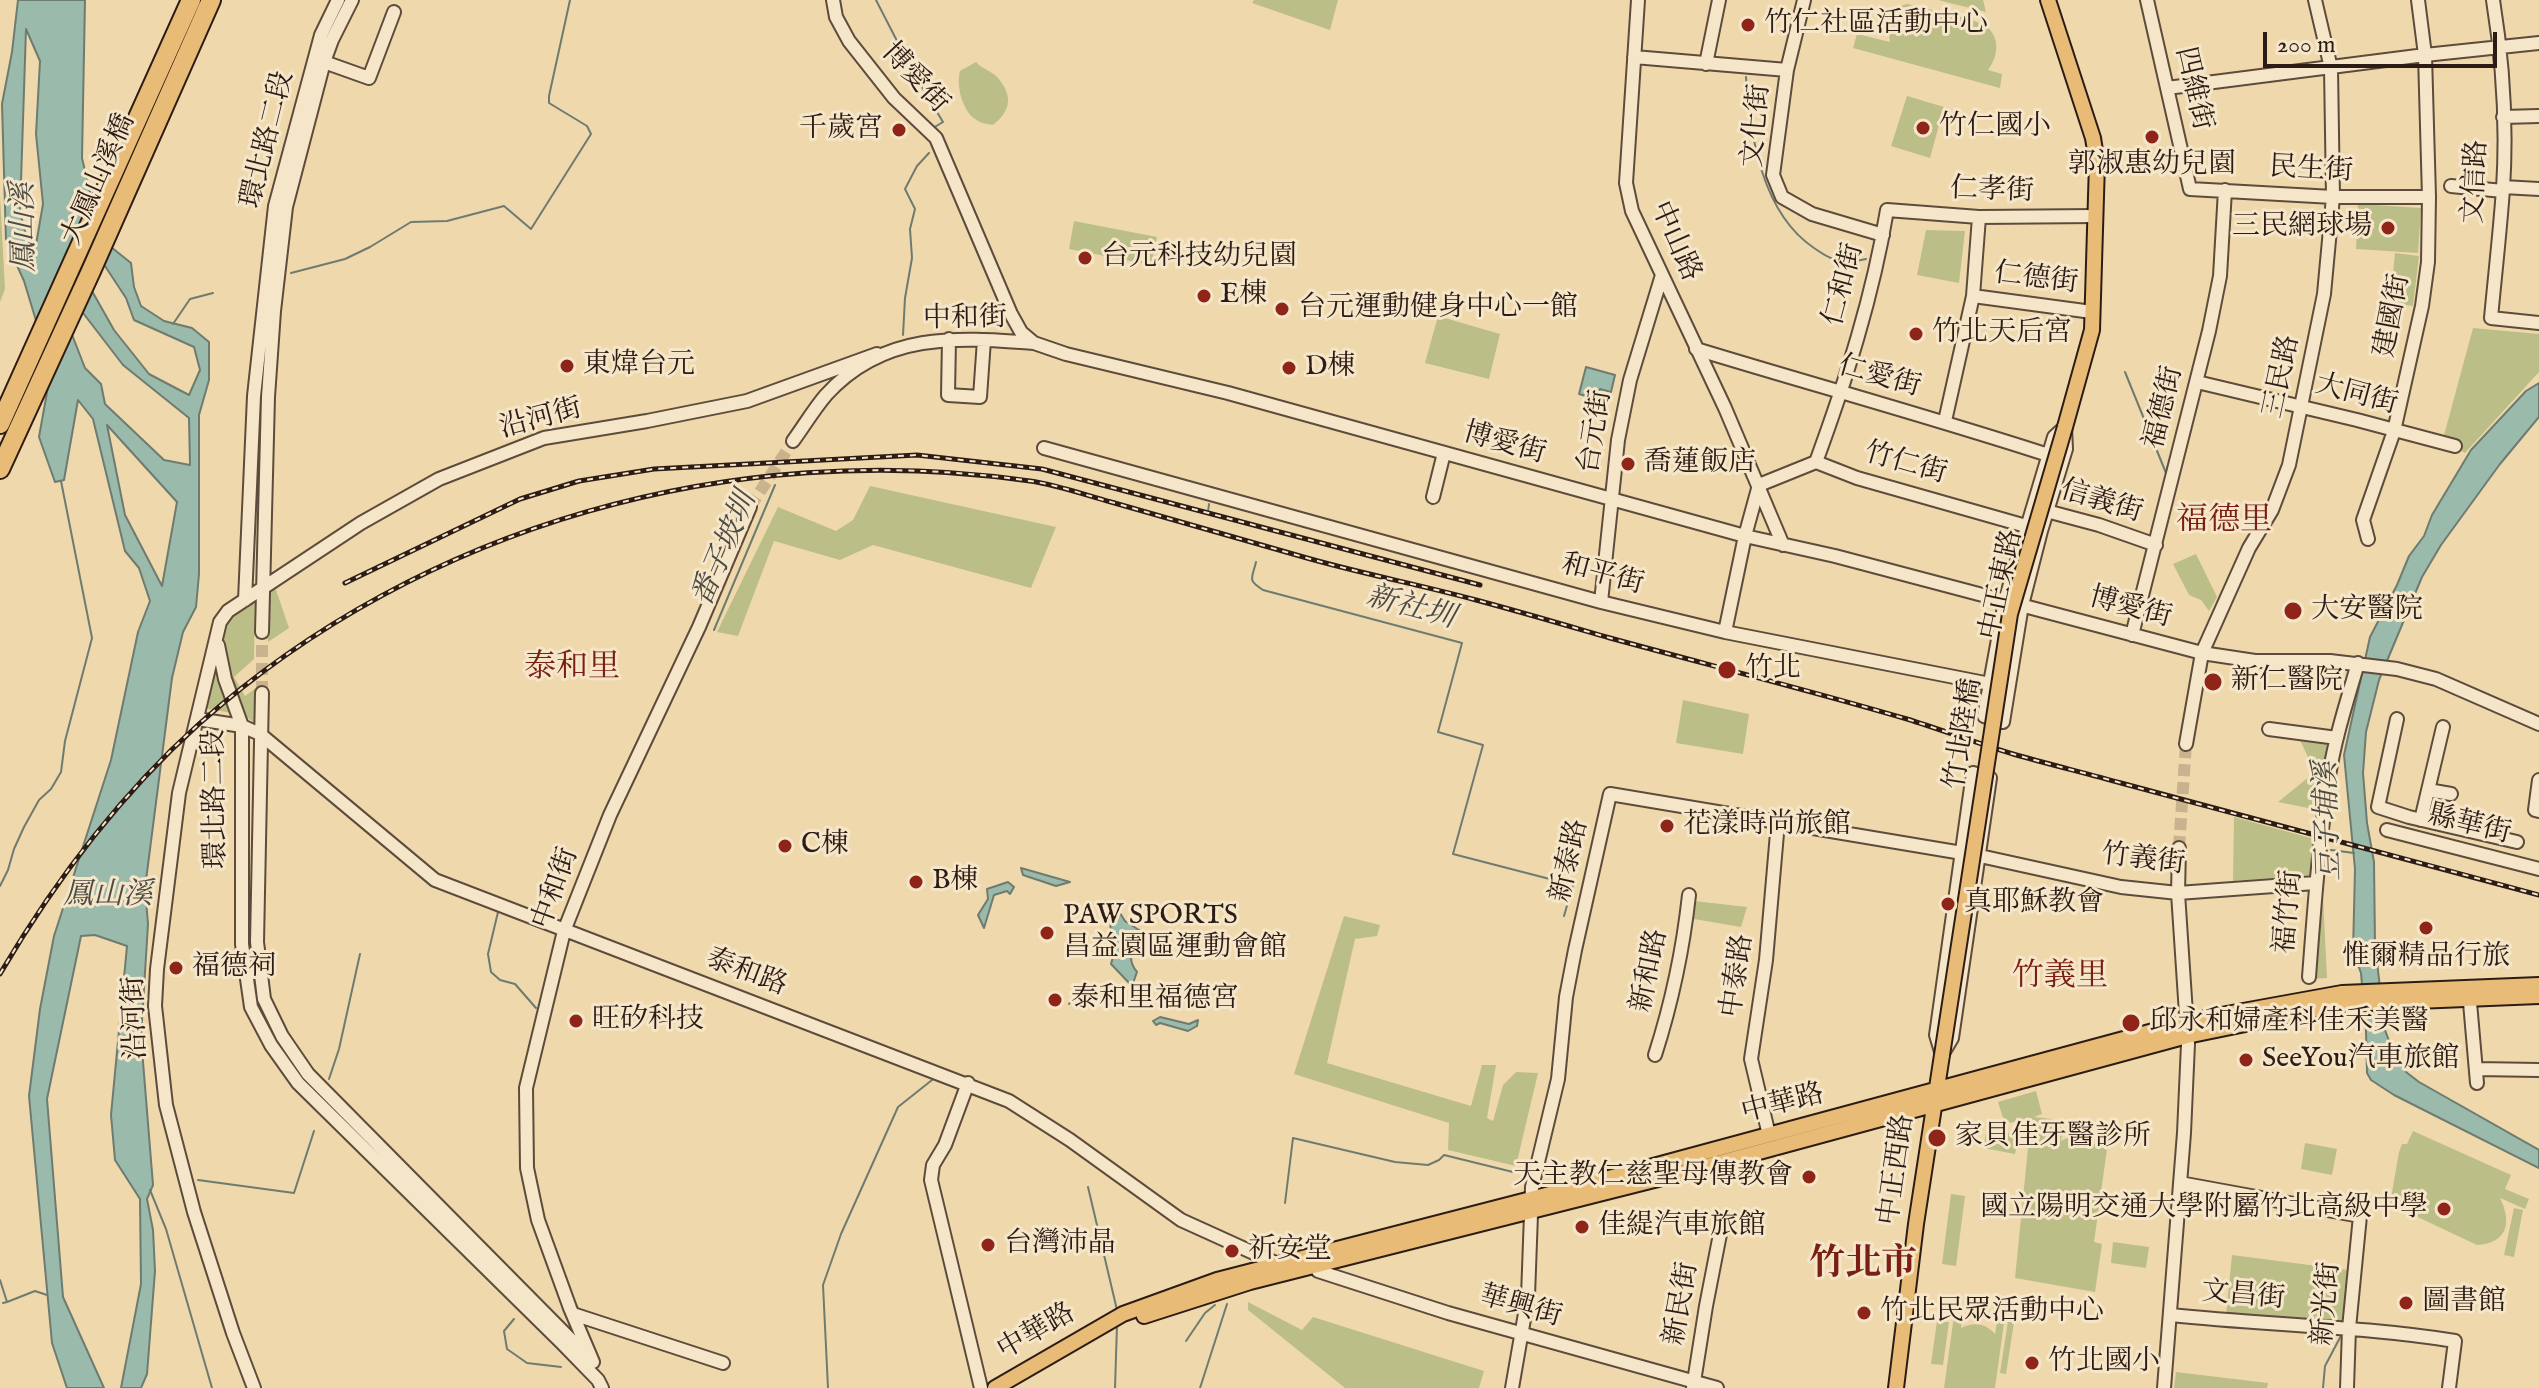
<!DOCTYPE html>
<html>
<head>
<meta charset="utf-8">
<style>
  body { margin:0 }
  #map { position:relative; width:2539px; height:1388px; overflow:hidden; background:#efd9ac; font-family:"IM FELL English",serif }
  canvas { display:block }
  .scale { position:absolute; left:2263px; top:32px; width:234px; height:36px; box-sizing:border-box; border:4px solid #2d1c15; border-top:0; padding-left:10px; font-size:24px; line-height:28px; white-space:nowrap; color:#2d1c15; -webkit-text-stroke:6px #f5e6c9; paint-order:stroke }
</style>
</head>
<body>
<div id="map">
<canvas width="2539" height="1388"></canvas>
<div class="scale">200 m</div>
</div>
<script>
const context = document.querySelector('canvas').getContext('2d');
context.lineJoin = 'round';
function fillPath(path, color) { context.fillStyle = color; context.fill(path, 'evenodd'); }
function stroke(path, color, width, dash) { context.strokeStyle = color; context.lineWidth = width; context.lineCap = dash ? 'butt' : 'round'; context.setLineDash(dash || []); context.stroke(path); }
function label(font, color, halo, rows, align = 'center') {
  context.font = font + ' "IM FELL English","Noto Serif TC",serif'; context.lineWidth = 6; context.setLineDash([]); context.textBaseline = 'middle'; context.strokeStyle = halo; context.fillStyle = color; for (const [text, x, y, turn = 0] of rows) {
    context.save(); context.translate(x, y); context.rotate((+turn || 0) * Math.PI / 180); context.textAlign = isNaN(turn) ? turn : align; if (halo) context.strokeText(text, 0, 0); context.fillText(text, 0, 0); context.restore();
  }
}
fillPath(new Path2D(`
  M1254,0h84l-8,30 -78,-27z
  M1938,0h45l3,12z
  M1907,4c15,4 69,15 79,22 15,12 12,31 2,44l14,4 -2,14 -147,-40 4,-14 33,8 -4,-24 7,-10z
  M976,62c6,7 16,9 22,16 15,18 13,33 -5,47 -6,-1 -13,-2 -18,-6 -13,-9 -19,-34 -15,-48z
  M1907,96l37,11 -14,51 -39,-12z
  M0,195l5,94 -5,13z
  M2358,204l63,4 -3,45 -62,-4z
  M1074,221l83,16 -6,28 -82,-16z
  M1926,230l39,1 -6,52 -42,-8z
  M2395,253l24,3 -6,50 -23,-3z
  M1438,316l62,18 -11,45 -64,-16z
  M2473,328l66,6v38l-74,81 -22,-14z
  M870,486l186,41 -25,61 -158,-43 -33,15 -66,-19 -36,95 -21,-4 61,-125 58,24 17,-11z
  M2196,554l21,43 -8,14 -8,-11 -12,-5 -16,-31z
  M274,584l15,44 -21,14 -1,-52z
  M255,598l-1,61 -20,18 11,19 11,-8 -1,35c-3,-2 -8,-5 -10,-8 -13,-17 -29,-73 -20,-92 6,-12 19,-18 30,-25z
  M216,654l16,59 -29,-5z
  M1683,700l66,14 -6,40 -67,-11z
  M2299,738l31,6 -12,66 -40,-8 37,-30z
  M2234,817l84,23 -3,32 -5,3 -77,6z
  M2321,858l6,120 -15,1z
  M1694,901l53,6 -6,20 -47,-8z
  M1344,916l36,9 -3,11 -22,3 -28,124 144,43 11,-41h14l-9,53 6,3 10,-36 13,-13 22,1 -22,93 -68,-16 1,-27 -155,-49z
  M2036,1091l6,23 -8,3 19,2 -1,7 11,1 -2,14c14,-8 24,-5 36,5l2,-12 10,1 -15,107 8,2 -7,48 -80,-14 16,-160 -26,6 -7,-22z
  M1987,1129l32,6 -4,19 -32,-6z
  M2413,1131l98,44 -6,14 24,10 -4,10 -25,-11c12,24 8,45 -23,47l-87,-41 9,-52 3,-8h5z
  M2305,1143l32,6 -5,26 -31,-6z
  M1951,1194l14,2 -9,70 -14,-2z
  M2514,1208l9,2 -9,47 -10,-2z
  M2113,1242l36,5 -3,21 -35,-5z
  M2232,1255l116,15 -6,53 -116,-8z
  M1248,1302l54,28 11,-13 171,54 -5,17h-134l-97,-78z
  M1954,1316l8,2 -1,10c13,-6 24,-5 34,6l2,-12 7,1 -9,65h-51z
  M1937,1321l12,1 -6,43 -12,-1z
  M2008,1321l6,1 -8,52 -6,-1z
  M2176,1372l92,11 -1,5h-93z`), '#bcbe87');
const water = new Path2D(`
  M18,0h67l-3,158 19,81 30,24 3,24 7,19 23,15 28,7 17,14v38l-10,35v159l-3,33 -13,25 -11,46 -27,210 3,36 -7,113 12,148 -6,14 6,31 2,41 -8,103 -6,14h-20l20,-104 -1,-85 -25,-39 -4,-45 16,-169 -32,-11 -14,1 -34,163 16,198 41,91h-37l-15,-45 -23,-247 11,-87 14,-73 57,-176 27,-128 12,-31 -11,-33 -14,-17 -32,-132 -15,-19 -14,80 -9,2 -16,-45 12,-67 -27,-89 -18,-40 -4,-137 10,-52zM26,29l14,32 -4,73 7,70 -10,58 -13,-50zM103,263l23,35 8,22 60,27 6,23 -11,25 -40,-21 -35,-44 -22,-39zM80,309l43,56 66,53 1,47 -26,-5 -59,-56 -4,-20 -16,-16 -14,-36zM107,425l70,77 -15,84 -37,-71z
  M1586,367l29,8 -4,17 -11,-3 -3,10 -18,-5z
  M2539,383v34l-39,47 -59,81 -19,32 -43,103 -13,52 -3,41 4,50 7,39 1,83 10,85 10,27 11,15 13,10 120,68v18l-145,-73 -23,-15 -4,-7 -1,-42 -5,-58 -8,-21 2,-83 -11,-114 26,-118 27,-52 12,-29 15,-20 8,-21 39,-65 55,-59z
  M1021,868l49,14 -14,4 -33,-11z
  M1008,882l6,5 -4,7 -3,-3 -13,4 -10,33 -6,-13 10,-16 -1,-10z
  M1105,901l11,6 9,14 17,11 1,7c-13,8 -16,21 -6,33l-5,14 -21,-22 6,-22 -7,-5 1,-22 -6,-10z
  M1160,1017l29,7 9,-4 -1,6 -9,5 -28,-8 -4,2 -3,-4z`);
fillPath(water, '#9abaac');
stroke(water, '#6e7b70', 2);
stroke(new Path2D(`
  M876,0l38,74 29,48 -10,6
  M1746,77c4,59 16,136 68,171 10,7 21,14 34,14 5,0 12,-2 18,-3
  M291,273l54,-14 25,-12 41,-25 36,-1 57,-15 27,23 60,-95 -4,-8 -38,-23v-7l21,-96
  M173,324l17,-25 23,-6
  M903,335l2,-37 7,-40 -2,-29 5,-20 -10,-20 12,-23 12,-13
  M2125,372l41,101
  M1208,512l1,-8
  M1256,562c-4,17 -9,18 7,28l199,53 -24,89 45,13 -30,109 120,31 -9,31
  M714,630l61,-145
  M2331,850l23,3
  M0,886l8,-16 6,-21 10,-22 15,-27 12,-11 10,-17 4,-31 27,-103 -31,-157
  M498,912l-10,42 3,18 9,8 15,4 21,24
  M1069,1004l5,-7
  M329,1079l10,-30 21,-95
  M198,1180l96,13 20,-62
  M1088,1187l29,123
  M150,1190l16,39 46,159
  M1285,1203l8,-65 102,24 33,3 11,-5 5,-5 73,18
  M0,1280l7,22 -4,1
  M7,1302l28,-11 12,4
  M514,1319l-10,12 3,18 20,14 34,4
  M1186,1341l19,-28 10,-8
  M828,1388l-5,-103 18,-51 57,-127 34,-27
  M1115,1388l2,-63
  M1200,1388l27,-84
  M2323,1388l2,-22 18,-34`), '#6e7b70', 2);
stroke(new Path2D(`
  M750,507l43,-66
  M262,693v-61
  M2179,848l7,-104`), '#c8b38e', 12, [12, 6]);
const minor = new Path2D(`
  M833,0l3,17 13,24 45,57 42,40 75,176 10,18 13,11 32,11 162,39 517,143 90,20 367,97 53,8h75l67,8 39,10 103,45
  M1638,0l-12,183 6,28 93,197 58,137
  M1804,0l-17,70 -14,105 9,22 30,17 71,21
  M2147,0l43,189 143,8h96
  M2493,0c10,62 14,127 10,189 -3,43 -8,86 -12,129l48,5
  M1634,57l153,13
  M324,62l45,16 25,-66
  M1706,64l13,-64
  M2167,88l258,-33 114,-12
  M2503,117l36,-1
  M2451,186l52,5
  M2503,187l36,2
  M1973,296l119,16
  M949,339l-1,56 32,2 4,-57
  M1696,349c118,36 235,68 352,106
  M2197,382l160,38 98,26
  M1945,421l28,-125 6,-79
  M2065,427l1,22 -25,82 -19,74 -19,117 -19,-6 21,-115 49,-164z
  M793,441c11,-15 21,-32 33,-46 57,-63 130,-58 208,-52
  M1044,448l557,154 124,30 265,52
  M1816,462c30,-82 57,-166 71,-252l92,7 117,-1
  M1759,485l57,-23 41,16 176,50
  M1433,497l11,-44
  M2039,509l60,16 57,20
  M2368,539l-5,-19 31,-89 28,-125 6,-44 1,-65 -4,-142 -7,-55
  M245,600l9,-204 21,-190 46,-171 17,-35
  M1601,602l17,-162 12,-60 32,-105
  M262,632l6,-235 6,-86 12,-104 38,-145 8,-22 20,-40
  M1725,632l20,-96 14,-51
  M2132,635l77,-304 11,-55 5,-86
  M218,645l7,34 17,47v218l9,63 20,38 27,38 264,260 36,37 4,8
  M262,693l-5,249 7,57 18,37 26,38 280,283
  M197,719l45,7 18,8 175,146 574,221 61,39 111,80 97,44 1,4
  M2397,719l-19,88 31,10 108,25
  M2269,729l68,9
  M2186,744l16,-91 47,-105 23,-38 17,-45 35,-171 9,-97 -2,-129 -16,-68
  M1973,773l17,5 -38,260 -10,17 -6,-20z
  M2539,780l-4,30 4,1
  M2428,790l23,4
  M2421,820l22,-93
  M2387,830l152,39
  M2309,977c5,-67 10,-134 20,-201 6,-38 18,-75 29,-113
  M2469,991l8,92
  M1655,1055c17,-53 28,-105 34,-160
  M2477,1069l62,1
  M968,1083l-23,62 -12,20 -2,15 50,208
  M1769,1135l-18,-76 15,-99 12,-138
  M2180,1183l180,33 -11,112 -2,60
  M1316,1265l2,6 130,42 269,75
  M573,1314l150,49
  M2171,1315c94,10 190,11 284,26l-6,47
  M593,1362l-23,-54 -32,-88 -11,-52 -1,-80 38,-157 46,-116 89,-188 51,-120
  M254,1388l-21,-55 -39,-121 -28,-107 -11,-99 2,-37 22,-176 41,-171 8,-11 133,-88 78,-44 105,-41 103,-17 100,-20 130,-47
  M1512,1388l16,-92 4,-109 26,-108 8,-82 9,-47 35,-156 370,62 141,31 57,6 137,-10
  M1693,1388l13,-82 15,-77
  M2164,1388l20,-255 4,-89 -10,-151 1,-45`);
const major = new Path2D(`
  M2048,0l45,138 4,25 -5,167 -27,97
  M1144,1316l106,-34 428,-108 509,-138 156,-32 196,-8
  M995,1388l128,-74 94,-34 314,-81 626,-169 53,-13 132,-24 197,-8
  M1896,1388l20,-164 26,-169`);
const highway = new Path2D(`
  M0,424l191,-424
  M0,469l91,-198 120,-271`);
stroke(minor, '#5e4b3b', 16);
stroke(major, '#2d1c15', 18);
stroke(highway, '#2d1c15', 22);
stroke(minor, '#f5e6c9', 12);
stroke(major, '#e8bc76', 14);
stroke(highway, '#e8bc76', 18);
const rail = new Path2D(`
  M345,583l175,-84 59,-18 75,-12 263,-14 125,14 438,116
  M0,974c54,-92 119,-178 199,-250 224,-200 536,-286 831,-243 28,4 55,14 81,21 63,18 126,36 189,54 58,17 117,28 176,44 45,12 89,25 134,38 99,27 198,52 297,81 35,11 70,24 106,35 35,10 72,19 108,29 139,38 279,74 418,112`);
stroke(rail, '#2d1c15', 5);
stroke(rail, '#f5e6c9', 2, [6]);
const majorBridge = new Path2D(`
  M1942,1055l68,-441 55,-187`);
stroke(majorBridge, '#2d1c15', 18, []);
stroke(majorBridge, '#e8bc76', 14);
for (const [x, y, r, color] of [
  [1748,25,8,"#8f2418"],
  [1923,128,8,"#8f2418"],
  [899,130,8,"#8f2418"],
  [2152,137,8,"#8f2418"],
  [2388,228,8,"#8f2418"],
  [1085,258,8,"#8f2418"],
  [1204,296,8,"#8f2418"],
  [1282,309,8,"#8f2418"],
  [1916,334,8,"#8f2418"],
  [567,366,8,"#8f2418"],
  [1289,368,8,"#8f2418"],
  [1628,464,8,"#8f2418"],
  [2293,611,10,"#8f2418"],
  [1727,670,10,"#8f2418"],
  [2213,682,10,"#8f2418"],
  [1667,826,8,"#8f2418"],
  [785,846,8,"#8f2418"],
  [916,882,8,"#8f2418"],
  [1948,904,8,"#8f2418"],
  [2426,928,8,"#8f2418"],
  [1047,933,8,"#8f2418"],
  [176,968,8,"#8f2418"],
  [1055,1000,8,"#8f2418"],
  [576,1021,8,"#8f2418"],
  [2131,1023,10,"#8f2418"],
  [2246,1060,8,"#8f2418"],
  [1937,1138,10,"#8f2418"],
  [1809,1177,8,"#8f2418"],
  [2444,1209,8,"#8f2418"],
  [1582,1227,8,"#8f2418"],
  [988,1245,8,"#8f2418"],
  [1232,1251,8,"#8f2418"],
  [2406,1303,8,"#8f2418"],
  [1864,1313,8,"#8f2418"],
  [2032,1363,8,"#8f2418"]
]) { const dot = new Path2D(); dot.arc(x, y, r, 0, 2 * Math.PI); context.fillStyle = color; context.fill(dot); stroke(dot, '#f5e6c9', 3); }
label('28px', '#2d1c15', '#f5e6c9', [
  ["竹仁社區活動中心",1764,25],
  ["竹仁國小",1939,128],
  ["千歲宮",883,130,"right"],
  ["郭淑惠幼兒園",2152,166,"center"],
  ["三民網球場",2372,228,"right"],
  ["台元科技幼兒園",1101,258],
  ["E棟",1220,296],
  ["台元運動健身中心一館",1298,309],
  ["竹北天后宮",1932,334],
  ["東煒台元",583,366],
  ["D棟",1305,368],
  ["喬蓮飯店",1644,464],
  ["大安醫院",2311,611],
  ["竹北",1745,670],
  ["新仁醫院",2231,682],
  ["花漾時尚旅館",1683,826],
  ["C棟",801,846],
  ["B棟",932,882],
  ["真耶穌教會",1964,904],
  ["PAW SPORTS",1063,917],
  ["昌益園區運動會館",1063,949],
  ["惟爾精品行旅",2426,958,"center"],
  ["福德祠",192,968],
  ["泰和里福德宮",1071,1000],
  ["旺矽科技",592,1021],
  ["邱永和婦產科佳禾美醫",2149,1023],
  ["SeeYou汽車旅館",2262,1060],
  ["家貝佳牙醫診所",1955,1138],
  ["天主教仁慈聖母傳教會",1793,1177,"right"],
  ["國立陽明交通大學附屬竹北高級中學",2428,1209,"right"],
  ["佳緹汽車旅館",1598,1227],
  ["台灣沛晶",1004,1245],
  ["祈安堂",1248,1251],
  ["圖書館",2422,1303],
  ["竹北民眾活動中心",1880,1313],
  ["竹北國小",2048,1363]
], 'left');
label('28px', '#2d1c15', '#f5e6c9', [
  ["博愛街",914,79,47],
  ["四維街",2192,89,77],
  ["文化街",1758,126,-85],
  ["環北路二段",269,140,-76],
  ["民生街",2311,171,3],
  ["大鳳山溪橋",100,180,-66],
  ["文信路",2477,182,-87],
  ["仁孝街",1992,192,2],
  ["中山路",1674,242,66],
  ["仁德街",2036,280,7],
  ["仁和街",1845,285,-75],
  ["建國街",2394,316,-79],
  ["中和街",965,320,-1],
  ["三民路",2283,377,-78],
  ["仁愛街",1879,378,16],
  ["大同街",2356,396,15],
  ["福德街",2165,408,-76],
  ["沿河街",541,420,-15],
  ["台元街",1597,432,-81],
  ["博愛街",1504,445,16],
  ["竹仁街",1905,465,16],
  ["信義街",2101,503,17],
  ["和平街",1602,576,15],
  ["中正東路",2003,585,-78],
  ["博愛街",2130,609,15],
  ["竹北陸橋",1965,734,-81],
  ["環北路二段",217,799,-91],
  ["縣華街",2469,826,14],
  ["新泰路",1571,861,-77],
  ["竹義街",2143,861,7],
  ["中和街",557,889,-70],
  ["福竹街",2290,912,-85],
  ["新和路",1651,971,-78],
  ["泰和路",746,974,21],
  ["中泰路",1739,976,-82],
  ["沿河街",137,1018,-92],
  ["中華路",1783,1105,-14],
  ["中正西路",1898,1170,-82],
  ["文昌街",2243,1297,5],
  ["新民街",1683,1304,-80],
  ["新光街",2328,1304,-85],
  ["華興街",1520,1308,16],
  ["中華路",1037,1333,-30]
]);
label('italic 30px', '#4e4b42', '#f5e6c9', [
  ["鳳山溪",26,227,-91],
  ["番子坡圳",726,550,-67],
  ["新社圳",1410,609,15],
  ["豆子埔溪",2330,821,-92],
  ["鳳山溪",108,897]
]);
label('32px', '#7a1f14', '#f5e6c9', [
  ["福德里",2224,522],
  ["泰和里",572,669],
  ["竹義里",2060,978]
]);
label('bold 36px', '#7a1f14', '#f5e6c9', [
  ["竹北市",1863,1267]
]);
</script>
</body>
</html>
